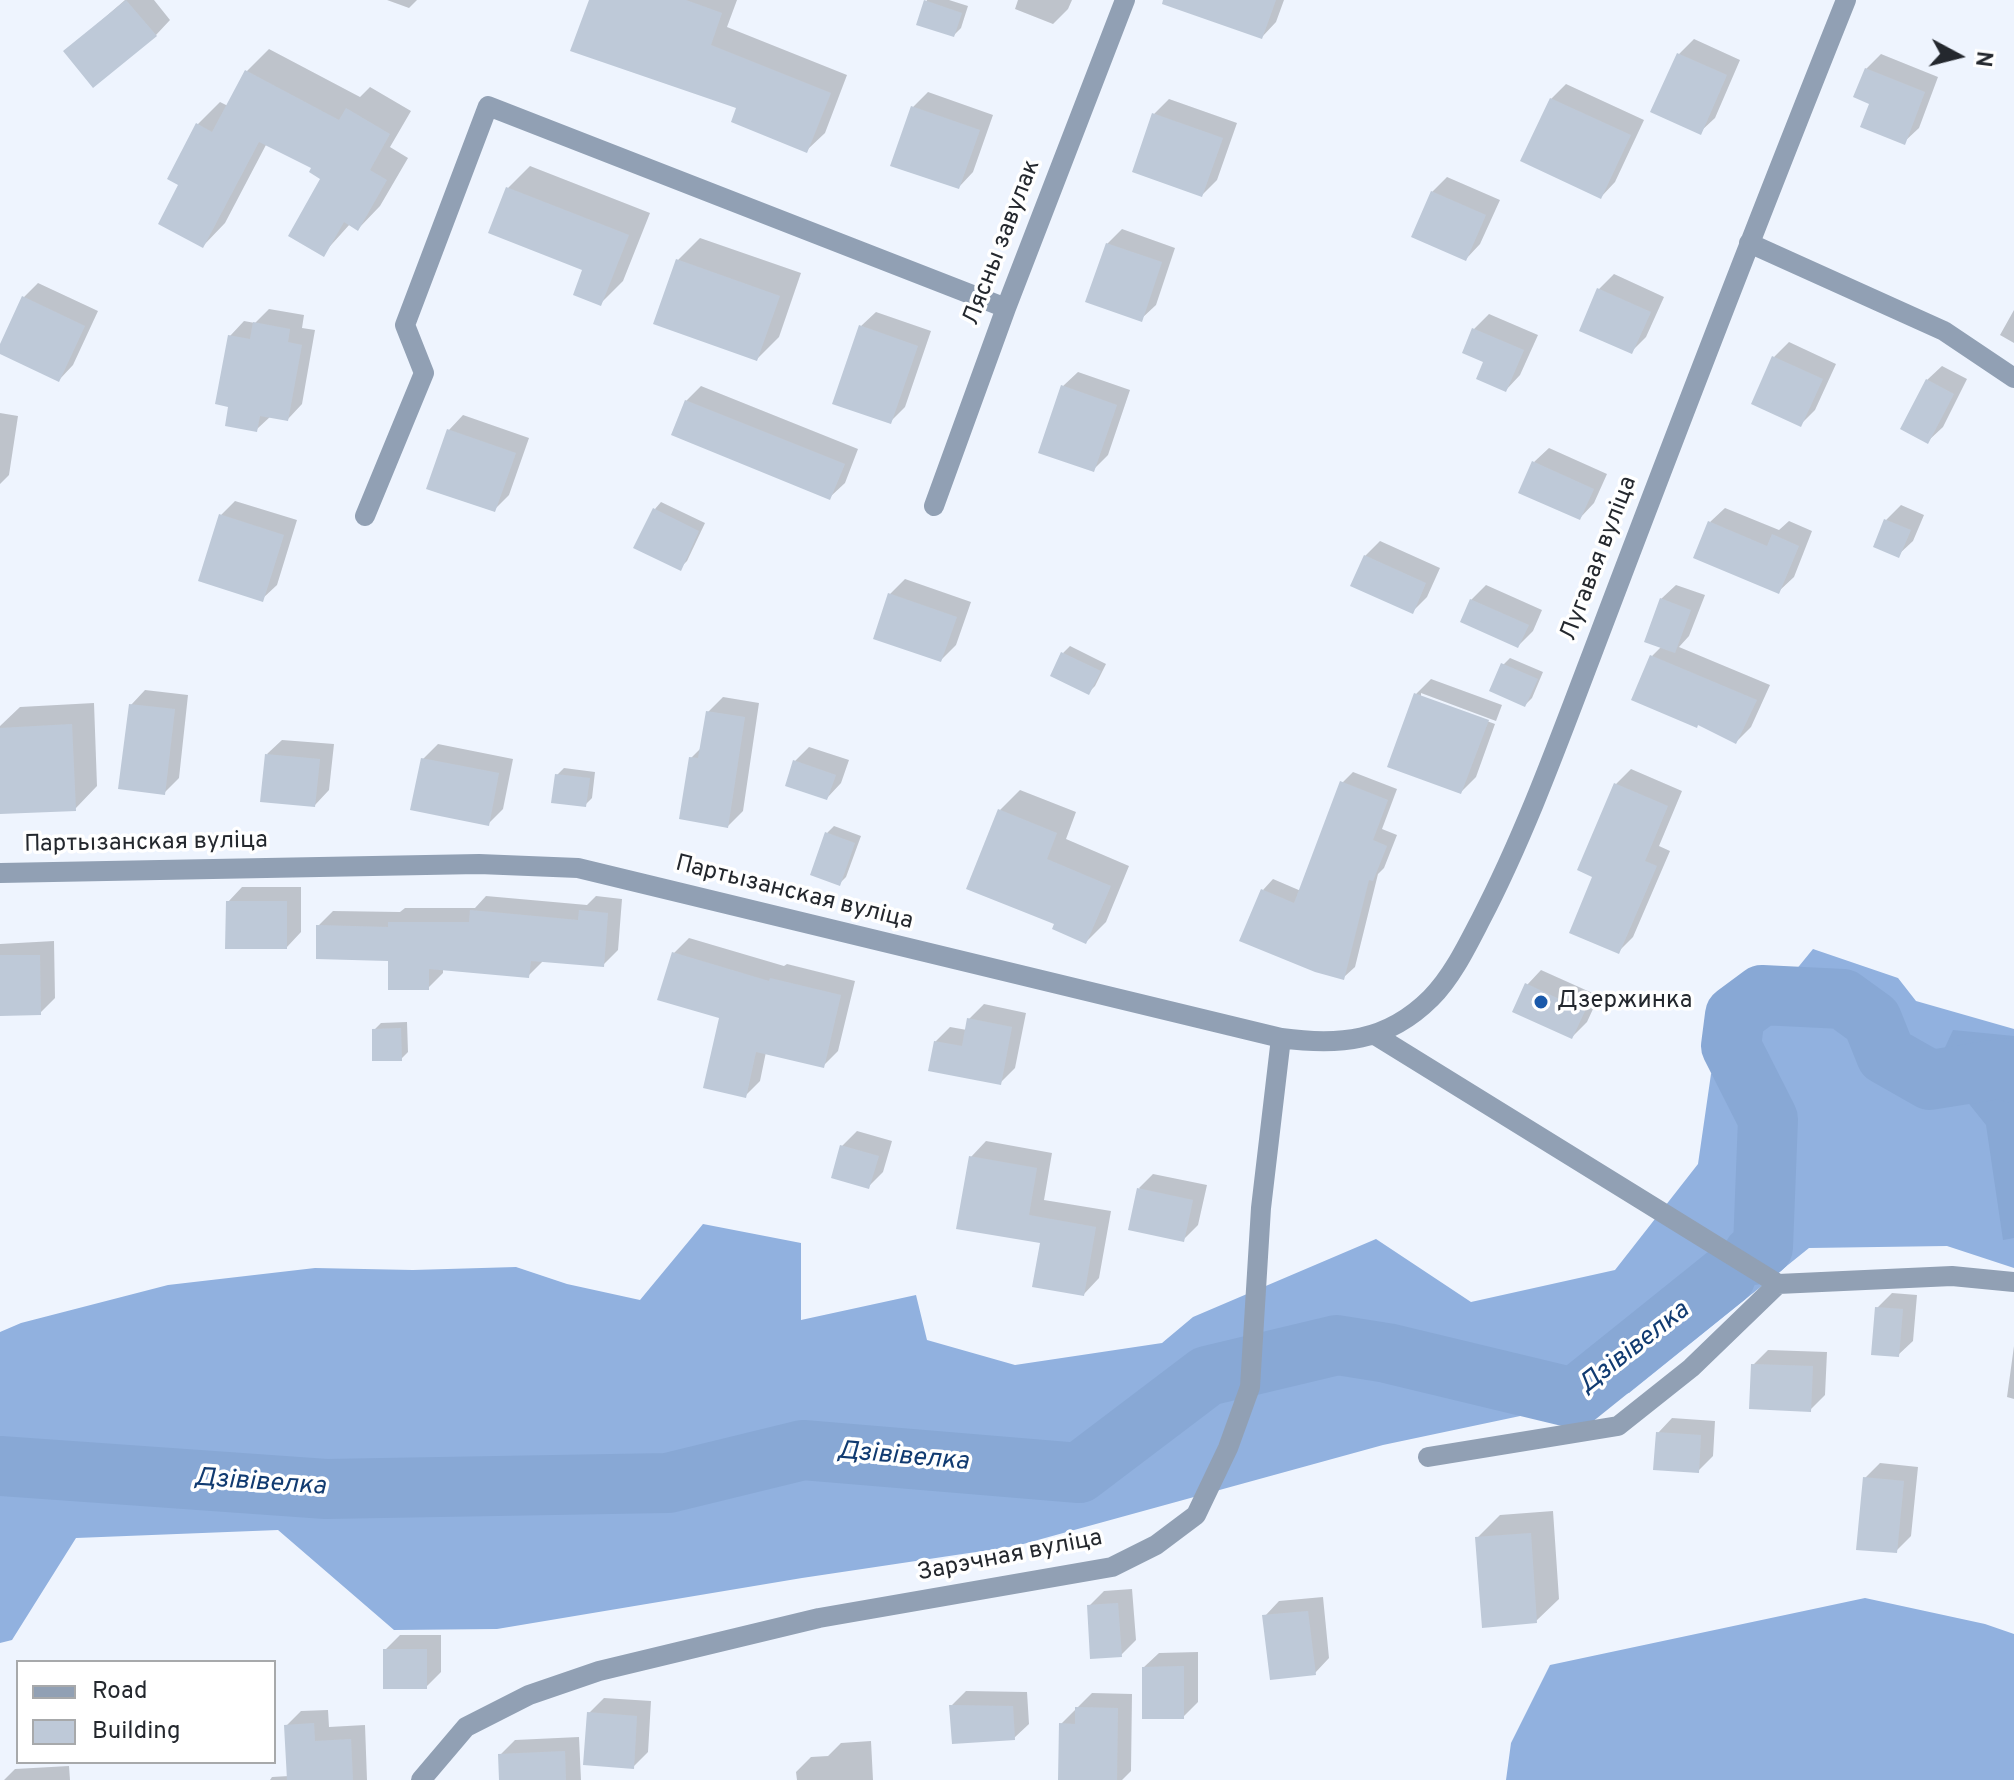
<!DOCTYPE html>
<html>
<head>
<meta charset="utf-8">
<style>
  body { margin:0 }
  #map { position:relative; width:2014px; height:1780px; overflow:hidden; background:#eef4fe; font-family:Overpass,sans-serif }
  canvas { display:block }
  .legend { position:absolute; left:16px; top:1660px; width:260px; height:104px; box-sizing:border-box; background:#fff; border:2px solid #a7a9ab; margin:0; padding:10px 14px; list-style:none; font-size:24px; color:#24282e }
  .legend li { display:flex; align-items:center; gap:16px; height:40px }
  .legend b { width:40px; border:2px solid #a7a9ab }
  .north { position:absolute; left:1918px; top:16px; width:80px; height:80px; -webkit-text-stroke:6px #fff; paint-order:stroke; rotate:97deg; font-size:22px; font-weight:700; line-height:32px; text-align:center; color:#24282e }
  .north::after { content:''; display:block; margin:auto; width:28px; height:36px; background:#24282e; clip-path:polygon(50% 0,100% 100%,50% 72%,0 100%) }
</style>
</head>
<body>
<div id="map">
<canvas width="2014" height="1780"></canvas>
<ul class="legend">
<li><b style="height:10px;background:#91a0b4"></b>Road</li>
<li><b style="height:22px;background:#bec9d8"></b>Building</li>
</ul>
<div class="north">N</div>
</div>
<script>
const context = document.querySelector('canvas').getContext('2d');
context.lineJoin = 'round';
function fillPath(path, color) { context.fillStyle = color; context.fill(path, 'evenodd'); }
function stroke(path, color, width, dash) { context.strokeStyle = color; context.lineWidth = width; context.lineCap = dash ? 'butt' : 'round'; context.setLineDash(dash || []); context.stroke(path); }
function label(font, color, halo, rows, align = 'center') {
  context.font = font + ' Overpass,sans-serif'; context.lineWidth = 7; context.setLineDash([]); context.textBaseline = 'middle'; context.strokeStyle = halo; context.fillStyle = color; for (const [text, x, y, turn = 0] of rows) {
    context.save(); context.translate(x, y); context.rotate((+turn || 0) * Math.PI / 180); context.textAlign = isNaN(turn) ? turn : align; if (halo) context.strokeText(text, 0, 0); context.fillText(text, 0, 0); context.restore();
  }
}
fillPath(new Path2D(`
  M1813,949l85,29 18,23 98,28v239l-67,-22 -138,2 -180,145 -246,52 -367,101 -214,32 -305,51 -103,1 -116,-100 -202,8 -64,102 -12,3v-311l21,-9 147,-38 147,-17 98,2 103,-3 51,17 73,16 63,-76 98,19v77l115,-25 11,45 88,25 147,-22 31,-26 183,-78 95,63 144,-32 83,-106 13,-90z
  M1865,1598l120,26 29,10v146h-508l5,-37 39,-78z`), '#91b1df');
fillPath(new Path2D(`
  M1953,1030l61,6v202l-11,2 -17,-115 -20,-25 -36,-20z`), '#88a8d5');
fillPath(new Path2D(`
  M125,0h29l16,20 -14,15 -91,17z
  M387,0h30l-8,8z
  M591,0h146l-10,27 120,48 -22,58 -18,17 -68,-43z
  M927,0h22l19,6 -7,22 -7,7 -28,-33z
  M1018,0h54l-4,9 -15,15 -38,-15z
  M1201,0h83l-8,22 -14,15z
  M1694,39l46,21 -25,58 -15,14 -21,-78z
  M269,49l91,48 10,-10 41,24 -21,36 18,11 -28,48 -22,23 -8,-5 -27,30v-76l-9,-10 -47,-25 -42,80 -22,23 -22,-62 17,-60 22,-22 8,4 18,-34z
  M1881,54l57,23 -19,51 -15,14 -32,-39 -6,-34z
  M1566,84l78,36 -29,62 -14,15 -50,-98z
  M928,92l65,23 -20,57 -14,15 -46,-80z
  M1169,99l68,24 -20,57 -15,15 -48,-81z
  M530,166l120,47 -27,68 -23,23 -15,-35 -77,-81z
  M1447,177l53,23 -20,44 -14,15 -34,-67z
  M1122,229l53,19 -19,57 -15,14 -34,-75z
  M700,238l101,35 -22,64 -22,22 -79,-99z
  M1614,274l50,23 -18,40 -15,15 -50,-22 18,-41z
  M38,283l60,28 -25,54 -14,15 -59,-28 24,-55z
  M269,309l35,6 -2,13 13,2 -13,74 -14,15 -17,-3 -14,13 -27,-93 14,-15 11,2z
  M2014,310v33l-14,-8z
  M876,312l55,19 -26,76 -15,15 -29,-96z
  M1489,314l49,21 -18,40 -14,15 -20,-29 -22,-9 10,-23z
  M1789,342l47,22 -21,46 -14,14 -27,-67z
  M1942,366l25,13 -24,48 -15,14 -1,-61z
  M1078,372l52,18 -22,65 -15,15 -30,-84z
  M701,386l157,63 -13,34 -15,14 -144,-96z
  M0,413l18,3 -9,59 -9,9z
  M463,415l66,23 -20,57 -15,15 -45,-80z
  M1549,448l58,26 -13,29 -14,15 -46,-56z
  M235,501l62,19 -20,65 -15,14 -42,-83z
  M661,502l44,21 -18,38 -7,7 -25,-59z
  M1901,505l23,10 -11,26 -15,14 -22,-9 10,-26z
  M1725,508l54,22 10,-9 23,10 -18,46 -15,14 -69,-69z
  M1380,541l60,27 -13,29 -15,15 -47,-56z
  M905,579l66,23 -15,43 -15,15 -51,-66z
  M1486,585l56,25 -9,21 -15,15 -47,-46z
  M1676,585l29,10 -16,41 -10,11 91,38 -19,42 -15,15 -38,-18 -46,-68 10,-10 -1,-47z
  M1070,646l36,18 -11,22 -7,7 -25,-40z
  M1510,658l33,14 -11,26 -7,7 -22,-40z
  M1431,679l71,26 -6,16 -75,-28v4l74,27 -19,53 -15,15 -45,-98z
  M145,690l43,5 -9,83 -15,15 -33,-88z
  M723,697l36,6 -16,108 -15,15 -37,-68 11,-11 6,-35z
  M94,703l3,83 -22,23 -75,-20v-63l20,-19z
  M282,740l52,4 -5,46 -14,15 -48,-51z
  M438,744l75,15 -10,50 -15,15 -65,-65z
  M809,747l40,13 -8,23 -14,15 -33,-36z
  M564,768l31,4 -3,26 -7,7 -28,-30z
  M1631,769l51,22 -23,55 11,5 -37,86 -15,15 -23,-76 21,-92z
  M1353,772l44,17 -15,40 15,6 -13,33 -6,6 -23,93 -11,10 -81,-87 10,-11 28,12 41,-108z
  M1020,790l56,22 -10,27 63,27 -23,56 -20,20 -30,-19 -56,-113z
  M834,826l27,10 -15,41 -7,7 -27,-10 15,-41z
  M242,887h59v45l-14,15 -59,-45z
  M486,896l101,9 9,-9 26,3 -4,51 -15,15 -60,-4 -15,15 -85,-7v4l-15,15 -38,-29 -72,-33 15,-15 67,1 5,-4h70z
  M689,938l95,28 3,-2 68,17 -17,70 -15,15 -57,-14 -6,29 -15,15 -23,-79 -48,-64z
  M54,941l1,57 -15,15 -40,1v-70z
  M1541,970l58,26 -12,26 -15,15 -45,-52z
  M984,1004l42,9 -11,55 -15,15 -65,-41 15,-15 17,3 2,-11z
  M407,1022l1,30 -7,7 -27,-29 7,-7z
  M857,1131l35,10 -9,31 -15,15 -26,-41z
  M986,1141l66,12 -8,47 67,11 -12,67 -15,16 -113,-137z
  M1153,1174l54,11 -9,40 -15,15 -44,-52z
  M1892,1293l25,2 -4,46 -15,14 -21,-47z
  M2014,1346v53l-7,-2z
  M1768,1350l59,2 -2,43 -15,15 -57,-45z
  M1672,1418l43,3 -2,35 -15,15 -40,-38z
  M1880,1463l38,4 -7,69 -15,15 -31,-73z
  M1553,1511l6,88 -23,22 -59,-83 23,-23z
  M1132,1589l4,51 -15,15 -32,-49 15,-15z
  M1323,1597l6,61 -14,15 -50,-57 14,-15z
  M400,1635h41v37l-15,15 -41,-37z
  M1198,1652v50l-15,15 -39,-50 15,-14z
  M966,1691l61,1 2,32 -15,14 -63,-32z
  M1092,1693l40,1 -1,77 -9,9h-62l1,-56z
  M604,1698l47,3 -3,51 -15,15 -44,-54z
  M328,1710l1,17 36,-2 2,55h-97l2,-3 17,-1 -3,-50 15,-15z
  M579,1737l2,43h-80l-1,-25 15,-15z
  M871,1741l2,39h-76l-1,-8 15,-15 17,-1 13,-13z
  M69,1766l1,14h-66l11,-11z`), '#0003');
stroke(new Path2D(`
  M1753,1255l10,-8 5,-128 -37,-73 4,-31 27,-20 81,4 29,21 14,35 44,25 75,-12 9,5
  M0,1466l326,23 342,-6 135,-33 276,23 128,-97 130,-31 50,8 187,45 152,-122`), '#88a8d5', 60);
fillPath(new Path2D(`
  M126,0l31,36 -64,52 -30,-37z
  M589,0h97l36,13 -11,32 120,48 -24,60 -76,-31 5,-14 -166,-57z
  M924,0l38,13 -8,24 -38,-12z
  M1163,0h113l-14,39 -100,-35z
  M1677,53l50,22 -26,60 -51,-23z
  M1865,68l60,24 -20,53 -45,-18 9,-23 -16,-7z
  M245,70l94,50 7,-12 44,26 -20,36 17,10 -29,51 -14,-9 -20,35 -36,-21 32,-57 -11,-7 2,-4 -52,-26 -56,106 -45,-24 20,-39 -11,-6 29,-56 16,9z
  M1550,98l81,37 -30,64 -81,-38z
  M911,106l69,24 -21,59 -69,-23z
  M1152,113l71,25 -21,59 -70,-25z
  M506,187l123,48 -28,71 -28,-11 9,-25 -94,-37z
  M1431,191l55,24 -20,46 -55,-24z
  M1106,243l56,19 -20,60 -57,-20z
  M676,259l104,37 -23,65 -104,-37z
  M1597,288l54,24 -19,42 -53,-23z
  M22,296l63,30 -26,56 -59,-28v-10z
  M253,322l37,7 -2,13 14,3 -14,76 -28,-5 -3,16 -32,-6 3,-19 -13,-3 13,-69 22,4z
  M859,325l59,21 -27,78 -59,-20z
  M1472,328l52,22 -18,42 -30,-13 7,-17 -21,-9z
  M1772,356l51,23 -22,48 -50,-23z
  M1926,379l28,15 -26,50 -28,-15z
  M1061,385l56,20 -23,67 -56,-19z
  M685,400l160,64 -15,36 -159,-65z
  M447,429l69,24 -21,59 -69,-23z
  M1532,461l62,28 -14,31 -62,-27z
  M653,508l46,23 -18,40 -48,-23z
  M219,514l65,21 -21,67 -65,-21z
  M1884,519l27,11 -12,28 -26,-11z
  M1708,521l59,25 5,-12 27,12 -20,48 -86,-36z
  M1364,555l62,28 -13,31 -63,-28z
  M888,593l69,24 -16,45 -68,-23z
  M1660,598l31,12 -16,43 -31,-11z
  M1470,599l59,26 -11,23 -58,-26z
  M1061,652l40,19 -12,24 -39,-19z
  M1650,655l107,45 -21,44 -38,-19 -1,3 -66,-28z
  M1501,663l37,16 -13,28 -36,-16z
  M1414,693l75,27 -28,74 -74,-27z
  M129,704l46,5 -10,86 -47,-6z
  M706,711l39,6 -17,111 -49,-9 10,-62 9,1z
  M72,724l4,87 -76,3v-86z
  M265,754l55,5 -5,48 -55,-5z
  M421,758l78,15 -10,53 -79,-16z
  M793,760l43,15 -9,25 -42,-14z
  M555,774l35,4 -4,29 -35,-4z
  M1340,781l48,19 -15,40 14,6 -14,35 -4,-1 -25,100 -29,-8 -76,-31 22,-52 33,14z
  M1614,783l54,23 -23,55 12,5 -38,88 -50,-21 23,-56 -15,-7z
  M998,809l59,24 -10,26 64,27 -25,58 -34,-15 2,-5 -88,-35z
  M825,832l30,11 -15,43 -30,-11z
  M226,901h61v48h-62z
  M470,910l108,10 1,-10 29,3 -4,54 -73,-6 -2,17 -100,-9v21h-41v-29l-72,-2v-34l72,2v-5h81z
  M672,952l97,29 1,-3 71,17 -17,73 -68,-16 -10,46 -43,-10 16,-70 -62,-18z
  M0,955h40l1,60 -41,1z
  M1525,983l60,28 -13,28 -60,-27z
  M967,1018l45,9 -11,58 -73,-14 6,-30 28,5z
  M401,1028l1,33h-30v-32z
  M840,1145l39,11 -10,33 -38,-11z
  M969,1156l68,12 -8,47 67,12 -12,69 -52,-9 8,-44 -84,-14z
  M1137,1188l56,12 -9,42 -56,-12z
  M1875,1307l28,2 -4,48 -28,-2z
  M1751,1364l62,2 -2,46 -62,-3z
  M1656,1432l45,3 -2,38 -46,-3z
  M1863,1477l41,4 -7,72 -41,-3z
  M1531,1533l6,90 -55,5 -7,-91z
  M1118,1603l4,54 -32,2 -3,-54z
  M1308,1611l8,64 -46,5 -8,-65z
  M383,1649h44v40h-44z
  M1184,1666v53h-42v-52z
  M949,1705l64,1 2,34 -63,4z
  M1075,1707l43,1 -1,72h-59l1,-57 16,1z
  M587,1712l50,4 -3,53 -51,-4z
  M314,1723l1,18 36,-2 2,41h-66l-3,-55z
  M565,1751l1,29h-67l-1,-26z`), '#bec9d8');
stroke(new Path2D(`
  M1749,243l195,88 70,47
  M934,506l72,-198 119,-308
  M365,516l59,-143 -19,-48 83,-219 518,202
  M0,873l479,-9 99,4 703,170c58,8 106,4 150,-40 21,-21 36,-52 50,-79 44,-85 77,-176 111,-265 83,-219 167,-437 254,-654
  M1375,1035l403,249 174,-8 62,6
  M1428,1457l190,-31 73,-58 87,-84
  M421,1780l45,-53 63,-32 70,-24 220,-53 293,-51 44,-22 40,-30 32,-67 22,-61 11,-179 20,-170`), '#91a0b4', 20);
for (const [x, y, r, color] of [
  [1541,1002,8,"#1a59aa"]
]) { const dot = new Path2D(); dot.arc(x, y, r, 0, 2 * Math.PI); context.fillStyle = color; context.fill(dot); stroke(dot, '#fff', 3); }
label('24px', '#24282e', '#fff', [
  ["Лясны завулак",1003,243,-69],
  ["Лугавая вуліца",1600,559,-69],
  ["Партызанская вуліца",146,844,-1],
  ["Партызанская вуліца",794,894,14],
  ["Зарэчная вуліца",1010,1557,-11]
]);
label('24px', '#24282e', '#fff', [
  ["Дзержинка",1557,1002]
], 'left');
label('italic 26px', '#113b71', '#fff', [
  ["Дзівівелка",1635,1349,-38],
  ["Дзівівелка",903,1458,5],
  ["Дзівівелка",260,1484,4]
]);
</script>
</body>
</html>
